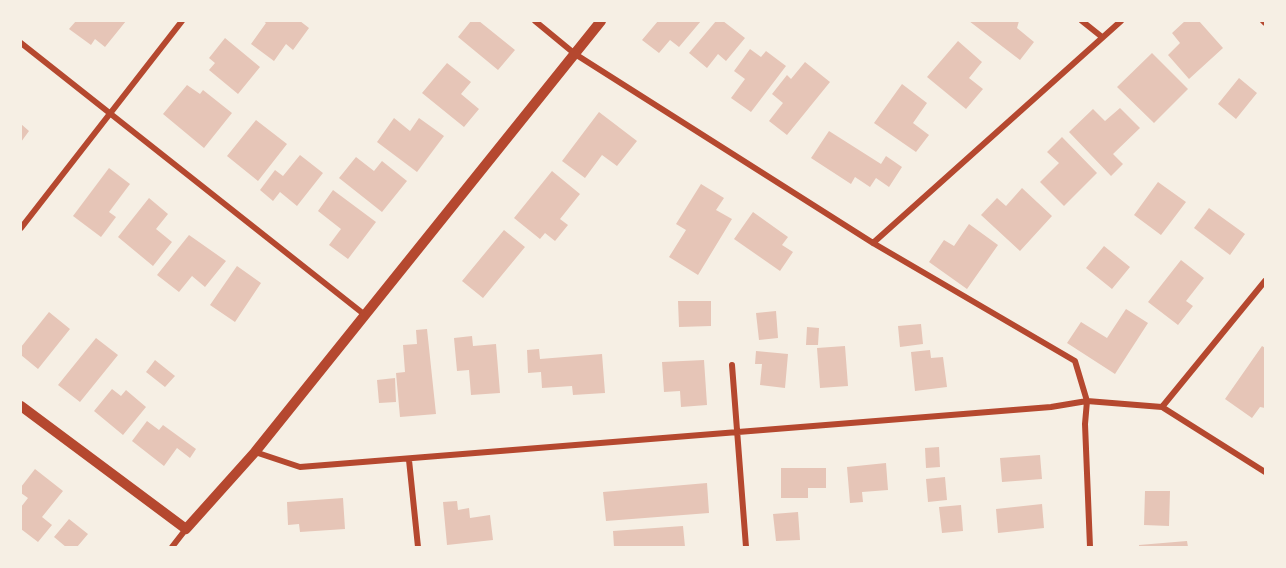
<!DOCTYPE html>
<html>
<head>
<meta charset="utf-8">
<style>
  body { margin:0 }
  #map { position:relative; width:1286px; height:568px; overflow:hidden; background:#f6efe4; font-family:Mulish,sans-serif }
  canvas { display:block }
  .frame { position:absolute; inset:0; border:22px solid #f6efe4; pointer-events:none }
</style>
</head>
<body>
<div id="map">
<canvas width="1286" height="568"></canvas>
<div class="frame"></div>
</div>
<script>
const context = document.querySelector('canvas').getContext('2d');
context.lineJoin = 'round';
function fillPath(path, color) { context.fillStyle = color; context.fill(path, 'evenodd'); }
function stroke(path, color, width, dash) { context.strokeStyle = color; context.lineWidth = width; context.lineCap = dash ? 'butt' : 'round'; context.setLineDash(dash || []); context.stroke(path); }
fillPath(new Path2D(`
  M76,21h50l-21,26 -10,-8 -4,6 -22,-16z
  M263,21h37l9,7 -16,22 -7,-6 -12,17 -23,-17 15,-21z
  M471,21h8l36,29 -17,20 -40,-33z
  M658,21h43l-22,26 -9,-7 -11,13 -17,-13z
  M716,21h7l22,17 -19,23 -8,-7 -11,14 -18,-15z
  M969,21h50l-2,7 17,14 -14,18z
  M1185,21h14l24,27 -34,31 -21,-24 12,-12 -8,-10z
  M225,38l35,29 -22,27 -29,-24 6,-7 -6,-5z
  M958,41l24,21 -13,16 14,11 -17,20 -39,-32z
  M750,49l11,8 5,-6 20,15 -35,46 -20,-14 14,-19 -11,-8z
  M1152,53l36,36 -34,34 -37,-36z
  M805,62l25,20 -43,53 -18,-14 14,-18 -11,-9 15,-19 4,4z
  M447,63l24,19 -10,12 18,15 -15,18 -42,-34z
  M1239,78l18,15 -21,26 -18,-15z
  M902,84l25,19 -14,20 16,12 -13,17 -42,-29z
  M187,85l13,9 3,-4 29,23 -28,35 -41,-34z
  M1120,108l20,20 -27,26 10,10 -12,12 -42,-44 24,-23 12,12z
  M599,112l38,29 -20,25 -15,-11 -17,23 -23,-17z
  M394,118l16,13 9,-13 25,18 -27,36 -40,-30z
  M256,120l31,24 -29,37 -31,-25z
  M21,124l8,7 -8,11z
  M829,131l52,33 5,-8 16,11 -13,20 -13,-9 -6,9 -15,-10 -4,7 -40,-26z
  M1062,137l35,36 -33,33 -24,-24 19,-19 -12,-11z
  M300,155l23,18 -26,33 -17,-14 -7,9 -13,-11 15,-20 8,6z
  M356,157l18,14 8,-10 25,20 -25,31 -43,-34z
  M109,168l21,16 -21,28 7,5 -15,20 -28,-21z
  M552,171l28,23 -20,25 8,6 -13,16 -10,-8 -5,6 -26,-21z
  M1158,182l28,20 -25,33 -27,-20z
  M701,184l23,14 -8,12 16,9 -34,56 -29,-18 17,-27 -10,-6z
  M1022,188l30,28 -32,35 -39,-36 16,-17 9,8z
  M333,190l43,32 -28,37 -19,-14 12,-16 -23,-18z
  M149,198l19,16 -12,15 16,13 -19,24 -35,-29z
  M1209,208l36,26 -15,21 -36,-27z
  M753,212l35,25 -6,8 11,7 -13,19 -46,-32z
  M969,224l29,21 -31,44 -38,-27 15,-22 10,6z
  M504,230l21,17 -42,51 -21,-17z
  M189,235l37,26 -21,26 -13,-11 -13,16 -22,-17z
  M1104,246l26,21 -18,22 -26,-21z
  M1181,260l23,18 -18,23 7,5 -15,19 -30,-23z
  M237,266l24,17 -26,39 -25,-17z
  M678,301h33v25l-32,1z
  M1126,309l22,14 -33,51 -48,-31 14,-21 26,16z
  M776,311l2,27 -19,2 -3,-27z
  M49,312l21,17 -32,40 -17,-14v-8z
  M921,324l2,20 -23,3 -2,-21z
  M807,327l12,1 -1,17h-12z
  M427,329l9,85 -36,3 -4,-44 9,-1 -2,-27 14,-1 -1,-14z
  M472,336l1,10 23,-2 4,49 -29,2 -2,-25 -12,1 -3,-33z
  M96,338l22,17 -38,47 -22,-17z
  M845,346l3,40 -28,2 -3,-40z
  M1262,346l3,2v60l-5,-1 -8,11 -27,-19z
  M539,349l1,10 62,-5 3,39 -32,2 -1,-9 -30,2 -1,-16 -13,1 -1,-23z
  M930,350l1,8 12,-1 4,30 -32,4 -4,-39z
  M756,351l32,3 -3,34 -25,-3 2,-21h-7z
  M155,360l20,16 -10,11 -19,-15z
  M704,360l3,45 -26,2 -1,-16 -16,1 -2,-30z
  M395,378l1,24 -17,1 -2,-23z
  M112,389l9,7 5,-6 20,17 -23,28 -29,-24z
  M147,421l12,9 4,-5 33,24 -6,9 -13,-10 -13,18 -32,-25z
  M939,447l1,20 -14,1 -1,-20z
  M1040,455l2,24 -40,3 -2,-24z
  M886,463l2,27 -26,2 1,10 -13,1 -3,-36z
  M781,468h45v20h-18v10h-27z
  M35,469l28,22 -21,26 10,8 -14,17 -17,-13v-22l7,-9 -7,-5v-6z
  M945,477l2,23 -19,2 -2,-23z
  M707,483l2,30 -103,8 -3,-29z
  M1145,491h25l-1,35 -25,-1z
  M343,498l2,31 -45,3 -1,-8 -11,1 -1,-23z
  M457,501l1,9 11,-2 1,10 20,-3 3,25 -46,5 -4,-43z
  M1042,504l2,24 -46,5 -2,-24z
  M961,505l2,26 -21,2 -3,-26z
  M798,512l2,28 -24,1 -3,-27z
  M69,519l19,15 -11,13h-11l-12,-10z
  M683,526l2,21h-71l-1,-16z
  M1187,541l1,6h-49v-2z`), '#e6c5b7');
stroke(new Path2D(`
  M535,21l40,33 298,189 202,118 12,40 75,6 103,65
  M1082,21l20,16
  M1263,21l2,2
  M21,43l344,272
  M21,228l161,-207
  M873,243l248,-222
  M732,365l14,182
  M1162,407l103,-126
  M255,452l45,15 751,-60 36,-6 -2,23 5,123
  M409,460l9,87
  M172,547l14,-18`), '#b5482f', 6);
stroke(new Path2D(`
  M21,406l165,123 69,-77 346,-431`), '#b5482f', 10);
</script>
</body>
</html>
